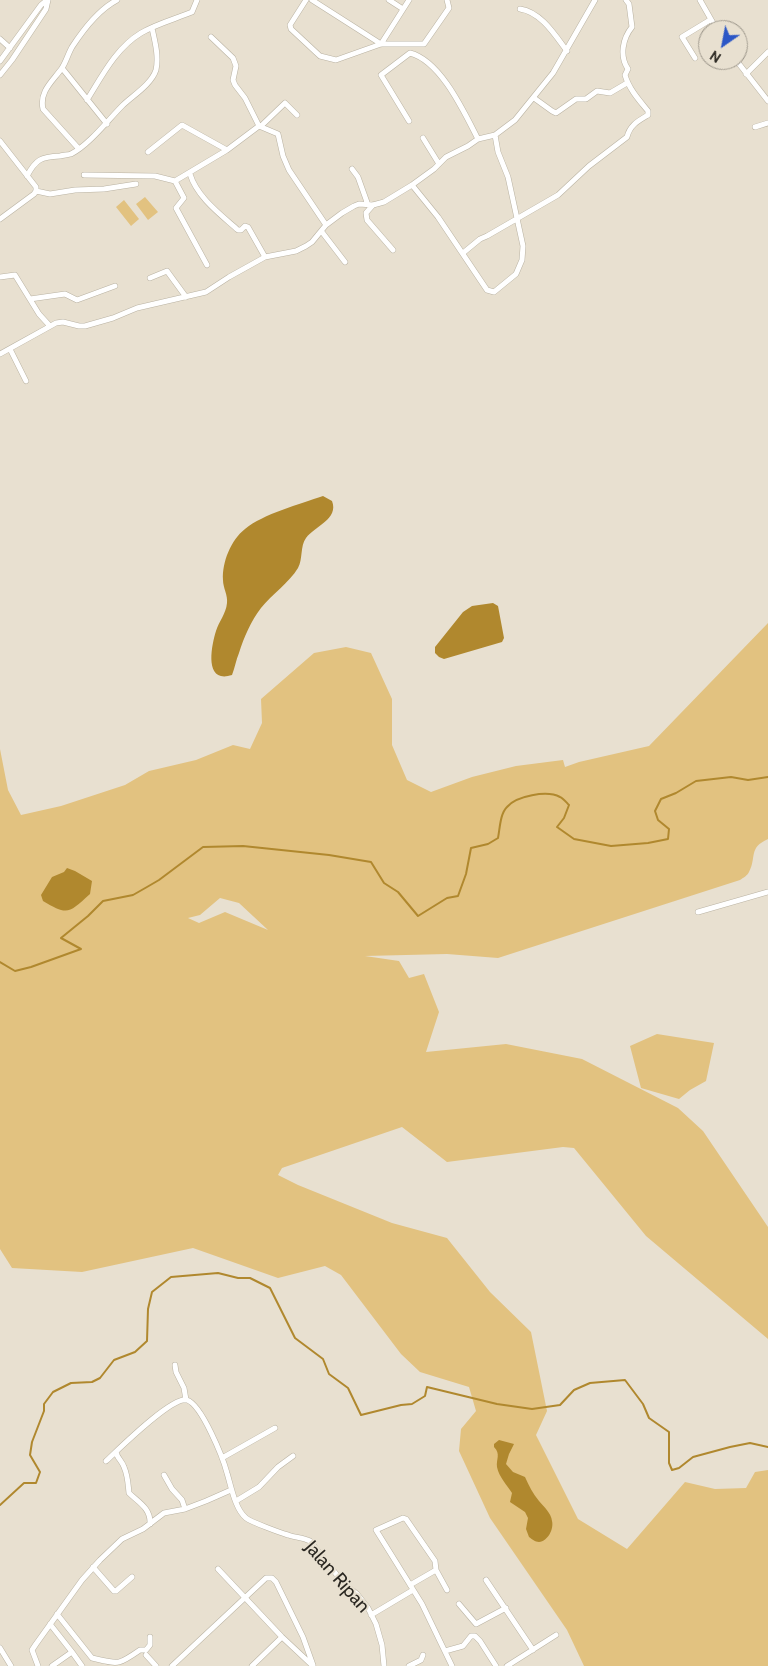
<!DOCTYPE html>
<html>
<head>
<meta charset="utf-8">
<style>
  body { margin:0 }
  #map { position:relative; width:768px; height:1666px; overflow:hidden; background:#e8e0d0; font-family:Cabin,sans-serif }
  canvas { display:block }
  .north { position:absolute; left:698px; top:20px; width:50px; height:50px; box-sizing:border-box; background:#e8e0d0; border:1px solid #9c968a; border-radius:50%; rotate:213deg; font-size:14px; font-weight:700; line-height:20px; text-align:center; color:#2b2822 }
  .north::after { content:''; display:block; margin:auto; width:18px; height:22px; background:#2c57c6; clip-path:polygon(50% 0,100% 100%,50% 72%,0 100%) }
</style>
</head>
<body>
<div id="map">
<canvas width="768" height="1666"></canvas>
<div class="north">N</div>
</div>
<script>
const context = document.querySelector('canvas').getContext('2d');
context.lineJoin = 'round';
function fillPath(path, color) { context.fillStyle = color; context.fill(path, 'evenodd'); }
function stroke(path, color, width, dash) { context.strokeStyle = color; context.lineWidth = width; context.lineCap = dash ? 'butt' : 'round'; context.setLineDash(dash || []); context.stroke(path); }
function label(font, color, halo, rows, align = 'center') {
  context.font = font + ' Cabin,sans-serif'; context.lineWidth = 4; context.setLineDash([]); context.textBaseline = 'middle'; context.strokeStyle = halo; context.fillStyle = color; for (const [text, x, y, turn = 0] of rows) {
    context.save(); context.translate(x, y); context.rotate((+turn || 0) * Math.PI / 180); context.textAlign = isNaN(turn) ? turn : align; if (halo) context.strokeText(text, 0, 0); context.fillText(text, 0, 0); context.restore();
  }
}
fillPath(new Path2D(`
  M145,197l13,15 -10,8 -12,-16z
  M124,200l15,19 -8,7 -15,-19z
  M768,623v216c-20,9 -11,18 -19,33 -1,3 -6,6 -9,8l-242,78 -51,-4 -82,2 34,5 10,17 15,-4 15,38 -13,40 80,-8 76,15 96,49 25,23 65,96v112l-122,-103 -72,-88 -11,-1 -116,15 -45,-35 -120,41 -4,7 20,10 94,38 55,15 43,54 41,40 16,79 -11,24 42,84 49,30 58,-67 30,7 31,-1 9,-16 13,-2v196h-184l-17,-36 -77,-112 -31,-67 2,-22 15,-18 -7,-24 -49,-15 -19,-18 -60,-79 -16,-9 -47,12 -85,-30 -111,24 -70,-4 -12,-19v-500l8,41 13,25 40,-9 64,-21 24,-14 47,-11 37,-15 17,4 12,-26 -1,-24 53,-46 32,-6 25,6 21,46v46l15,35 24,12 41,-15 44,-11 47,-6 2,7 14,-5 70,-16zM220,898l19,5 29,27 -43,-18 -26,11 -11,-5 12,-3z
  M657,1034l57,9 -8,38 -16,9 -11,9 -38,-11 -11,-42z`), '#e2c280');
fillPath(new Path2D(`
  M323,496l9,5c7,18 -17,25 -26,37 -6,8 -3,21 -8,30 -9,15 -26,26 -37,40 -10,13 -17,29 -22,45 -3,7 -4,14 -7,22 -28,9 -21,-28 -16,-44 3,-10 10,-17 11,-28 1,-8 -4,-15 -4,-23 -1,-18 8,-40 22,-51 18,-15 55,-25 78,-33z
  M493,603l5,3 6,32 -2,4 -58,17 -5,-2 -4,-4v-6l28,-35 9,-6z
  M67,868l8,3 17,10 -2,13c-21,19 -22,22 -47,7l-2,-6 11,-18 12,-5z
  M499,1440l15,4 -5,10 -3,10 7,8 12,5c4,9 8,17 14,24 5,6 12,12 13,20 2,8 -4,20 -13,21 -4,0 -7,-3 -10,-5l-3,-8 2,-11 -3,-6 -15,-10 2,-9c-5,-8 -13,-16 -15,-26 -1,-8 4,-13 -3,-20v-3z`), '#b0882e');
stroke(new Path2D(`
  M0,962l15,9 16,-4 50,-18 -20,-11 27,-22 15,-15 30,-6 14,-8 12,-7 44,-33 40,-1 86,9 42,7 13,21 14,9 20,24 29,-18 11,-2 8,-22 5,-26 17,-4 10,-6c2,-10 2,-24 9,-31 9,-11 40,-17 53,-10 3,1 6,5 9,8l-5,13 -7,9 17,12 37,7 37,-3 20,-4 1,-10 -11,-9 -3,-9 6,-12 15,-6 20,-12 35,-4 17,3 20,-3
  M0,1505l24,-22h12l4,-11 -10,-17 2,-13 12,-31v-7l9,-12 18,-9 21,-1 8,-4 14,-18 21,-8 12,-11 1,-32 4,-17 19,-15 47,-4 20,5h12l20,10 25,50 28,21 6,15 19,14 13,27 40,-10 11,-1 13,-8 2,-9 70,17 35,5 28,-4 14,-15 16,-7 35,-3 18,24 6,14 20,14v31l3,7 7,-2 14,-11 37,-10 20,-4 18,4`), '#b0882e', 2);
const street = new Path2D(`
  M306,0l-16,25 1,4 29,27 16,4 45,-16h43l25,-36 -2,-8
  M312,0l69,44 28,-44
  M389,0l14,9
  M700,0l17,30
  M520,9c21,3 35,26 47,42
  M211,37l22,21 3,8 -3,14 2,5 10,13 14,28 19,8 5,22 6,14 37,55
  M0,39l10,9
  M695,58l-13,-21 28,-17
  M736,60l32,41
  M0,61l41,-56 6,-5
  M62,68l45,56
  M746,74l22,-22
  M0,75l12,-15 34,-51 2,-9
  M534,98l18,13 4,2 20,-14h10l11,-8 13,2 17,-10
  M87,100c15,-24 29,-52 54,-67 15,-9 34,-14 51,-21l5,-12
  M409,121l-28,-46 29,-22c31,8 54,59 68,86
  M261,126l24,-23 12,12
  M755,127l13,-4
  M423,138l16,26
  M0,141l36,46v4l-2,3 -34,25
  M79,149l-36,-40c-4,-18 10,-28 19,-41 4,-6 6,-14 10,-21 11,-17 26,-37 45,-47
  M148,152l34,-27 45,25
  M352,169l6,8 10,28
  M190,174c7,23 30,40 48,56h3l4,-4 3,1 17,30
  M84,175l71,1 20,5 52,-31 32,-24
  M27,176c9,-17 14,-19 33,-20 4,-1 8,-1 11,-2 18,-9 37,-34 51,-48 10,-10 29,-21 34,-36 3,-14 -1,-28 -4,-42
  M175,181l9,17 -8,10 31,57
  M412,185l26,32 49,73 7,2 22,-18 6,-14 1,-14 -15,-69 -10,-25 -3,-17
  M36,191l14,3 25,-4 29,-1 32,-5
  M373,205l-7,8 1,7 26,30
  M322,232l23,30
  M463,253l17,-14 7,-3 71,-41 31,-29 38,-29c3,-12 11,-16 21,-22v-4c-9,-11 -19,-22 -23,-36l3,-6c-9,-13 -5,-31 4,-42l-3,-23 -3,-4
  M0,277l15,-2 24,39 10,11
  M150,278l17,-7 19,26
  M30,299l35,-5 12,6 38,-14
  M10,349l16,32
  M0,354l56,-31 7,-1 16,4h6l28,-8 24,-10 69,-16 23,-15 36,-20 31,-6 10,-5 6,-4 14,-17 16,-12 12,-7 5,-2 14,1 11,-3 28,-17 22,-16 12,-12 22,-11 10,-7 17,-4 20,-15 38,-47 42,-73
  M698,912l70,-20
  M175,1365l1,7 8,16 2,12
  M116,1452c1,6 6,9 8,15 4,9 4,17 5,26 9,9 22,15 21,31
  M222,1458l53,-30
  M106,1461c12,-11 66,-65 81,-61 15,5 36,58 40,73 4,13 8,36 19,45 5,4 35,15 42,17 8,3 14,2 22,6l34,43 13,10 11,14 8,16 6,21 2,21
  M164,1475l8,14 10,11 3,9
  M236,1501l23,-14 19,-20 15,-11
  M93,1567l21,24h2l16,-14
  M218,1569l64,68 31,29
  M436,1570l-1,-9 -29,-42 -3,-1 -27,12 46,74 30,62
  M486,1580l47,70
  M410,1585l26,-15 11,20
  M459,1604l17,20 30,-16
  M57,1614l35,44c27,6 25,8 48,-8h6l4,-5v-8
  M371,1615l42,-25
  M50,1624l22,28 -20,14
  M0,1648l11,18
  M445,1651l18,-5 8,-10h4l5,5 16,25
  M72,1652l10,14
  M146,1655l10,11
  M38,1666l-6,-16 4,-6 46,-64 18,-20 22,-21 21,-10 21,-16 21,-4 21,-8 25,-11
  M172,1666l94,-88h6l4,4 27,55 10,28
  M252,1666l30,-29
  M409,1666l12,-6 2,-5
  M507,1666l49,-31`);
stroke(street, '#b9b2a2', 6);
stroke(street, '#fff', 5);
label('19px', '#2b2822', '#e8e0d0', [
  ["Jalan Ripan",337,1577,49]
]);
</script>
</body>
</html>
